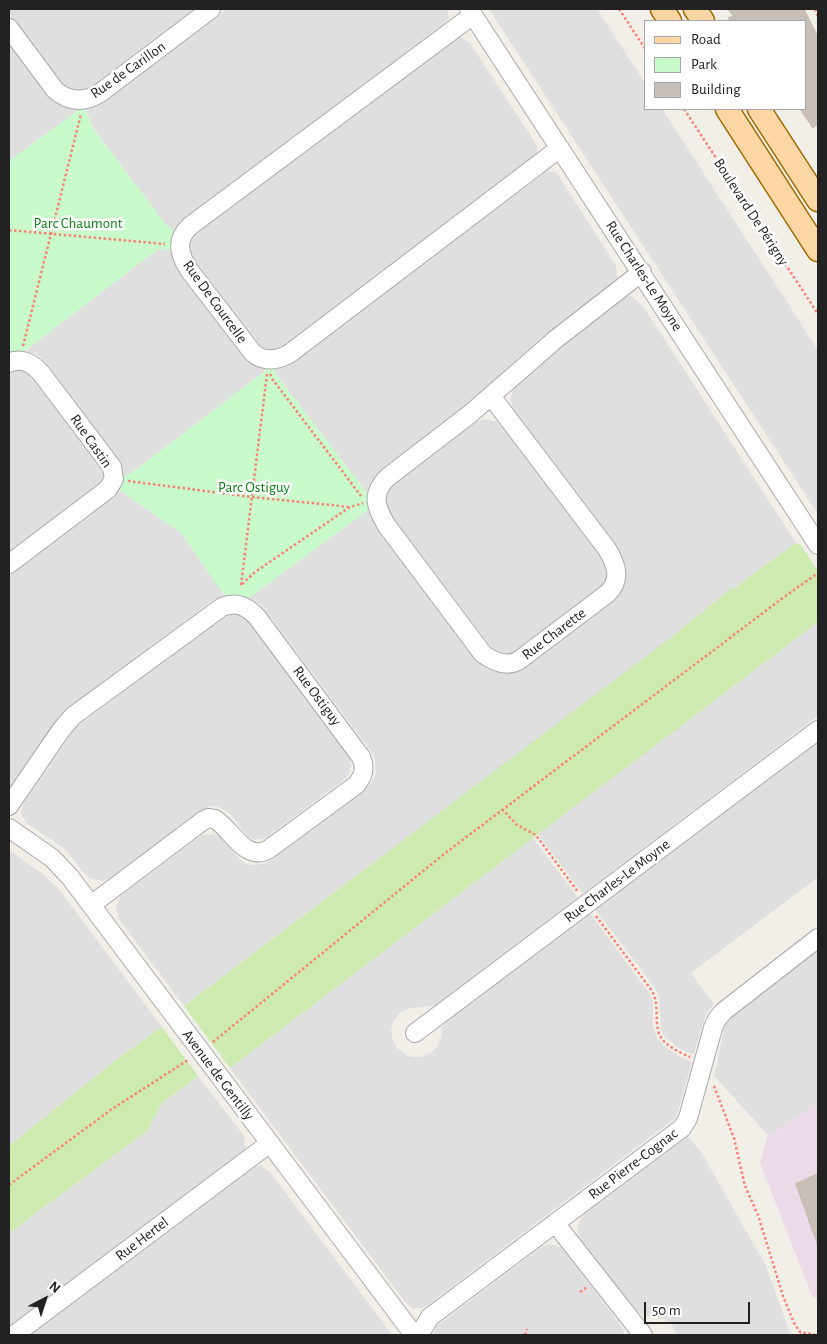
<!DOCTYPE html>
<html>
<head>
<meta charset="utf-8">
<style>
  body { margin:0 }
  #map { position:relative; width:827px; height:1344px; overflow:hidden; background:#f2efe9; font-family:"Alegreya Sans",sans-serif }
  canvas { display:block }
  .frame { position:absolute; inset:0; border:10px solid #222; pointer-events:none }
  .legend { position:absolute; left:644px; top:20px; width:162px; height:90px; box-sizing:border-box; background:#fff; border:1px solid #a7a7a7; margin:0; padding:6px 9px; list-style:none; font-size:15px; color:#222 }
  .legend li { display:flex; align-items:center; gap:10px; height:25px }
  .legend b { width:25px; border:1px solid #a7a7a7 }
  .north { position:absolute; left:20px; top:1274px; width:50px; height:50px; -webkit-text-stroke:4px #fff; paint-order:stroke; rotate:40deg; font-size:14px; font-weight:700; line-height:20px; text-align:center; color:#222 }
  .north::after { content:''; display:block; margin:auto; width:18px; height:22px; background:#222; clip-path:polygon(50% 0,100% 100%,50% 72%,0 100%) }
  .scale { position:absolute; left:644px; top:1302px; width:106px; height:22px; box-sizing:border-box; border:2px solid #222; border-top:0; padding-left:6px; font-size:15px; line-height:18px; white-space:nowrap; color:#222; -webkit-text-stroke:4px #fff; paint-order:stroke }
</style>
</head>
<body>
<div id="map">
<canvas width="827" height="1344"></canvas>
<div class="frame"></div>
<ul class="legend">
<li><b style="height:6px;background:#fcd6a4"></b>Road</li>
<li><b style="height:14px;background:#c8facc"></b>Park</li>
<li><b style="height:14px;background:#c7bfb8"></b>Building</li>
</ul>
<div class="north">N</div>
<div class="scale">50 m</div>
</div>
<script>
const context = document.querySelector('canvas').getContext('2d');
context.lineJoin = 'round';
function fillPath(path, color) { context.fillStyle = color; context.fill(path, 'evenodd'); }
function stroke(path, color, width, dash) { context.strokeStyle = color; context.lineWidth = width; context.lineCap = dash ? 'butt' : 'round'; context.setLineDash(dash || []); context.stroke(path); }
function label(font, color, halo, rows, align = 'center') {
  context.font = font + ' "Alegreya Sans",sans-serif'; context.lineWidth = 5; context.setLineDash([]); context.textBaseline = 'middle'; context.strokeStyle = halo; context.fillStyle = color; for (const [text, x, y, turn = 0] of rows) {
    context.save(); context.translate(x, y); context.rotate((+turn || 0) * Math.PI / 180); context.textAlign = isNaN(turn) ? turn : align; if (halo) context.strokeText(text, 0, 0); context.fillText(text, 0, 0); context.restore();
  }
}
fillPath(new Path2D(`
  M9,9h188l-106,79 -10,4 -12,-2 -10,-8 -50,-67z
  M226,9h222v7l2,1 -6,7 -256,193 -13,14 -8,-5 -73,-97 -9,-20 15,-5z
  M489,9h108l49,75v25h16l156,241v164z
  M457,37h6v2l7,4 64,98 3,5v9l-254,193 -12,2 -10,-3 -6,-4 -65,-88 -1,-13 4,-7z
  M9,42l42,56 12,8 17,3 -71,52z
  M547,171l8,1 3,3 58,91 1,9 1,2 -7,7 -65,50 -90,80 -79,60 -6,7 -4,12 -92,-120 -2,-6 56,-33z
  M158,249l13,1 6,17 87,99 1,5 -135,103 -8,3v-9l-7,-12 -68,-91 -9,-10 -13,-4z
  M631,296l12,10 153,237 -54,39 -6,6h-4l-63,51 -113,88 -182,135 -190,144 -65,-87 -3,-11 4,-12 82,-61 12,-1 7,3 21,24 5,3 8,1 12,-2 95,-71 8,-7 6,-12 -1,-14 -5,-9 -108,-144 -13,-8 119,-88 7,14 94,126 10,13 8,6 19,4 19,-6 86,-64 6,-6 8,-13 1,-7 -3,-18 -7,-13 -102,-136 -4,-11 4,-12 46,-41 64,-49z
  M16,369l12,1 77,102v6l-5,7 -91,68v-180z
  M485,419l10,2 9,6 98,130 5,13 -1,9 -5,8 -81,61 -10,6 -13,-1 -7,-7 -99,-130 -5,-11 -1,-9 5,-9 86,-65z
  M118,489l63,43 44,64 -12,4 -152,114 -52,75v-215l102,-77z
  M233,614l10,2 7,6 99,132 2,9 -2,12 -9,8 -76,56h-10l-6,-2 -17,-22 -8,-6 -8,-3 -7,1 -95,69 -9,5 -13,-2 -8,-7 -17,-22 -39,-27 -6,-9 3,-11 51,-75 142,-107z
  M818,622v94l-235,178 -45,-60z
  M818,741v136l-127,96 23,31 -8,10 -12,40 -6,-1 -11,-6 -14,-12 -2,-10 -2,-28 -3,-8 -61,-80z
  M533,838l45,60 -143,108 -25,2 -11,5 -6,9 -2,9 2,10 3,6 12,9 4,1h9l10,-4 7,-7 3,-8 1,-10 5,-7 143,-108 60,81 3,8v25l4,11 10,10 15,10 10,4 -14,49 -4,8 -245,185 -7,4h-9l-8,-6 -175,-234z
  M9,850l34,24 18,18 101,135 -46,33 -107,86z
  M818,946v158l-50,31 -54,-59 13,-60z
  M198,1076l47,61 -1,7 2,3 -2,4 -235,176v-94l138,-102 15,-28z
  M688,1136l15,19 63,111 25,69h-114l-5,-10 -8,-6 -21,-4 -12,-8 -52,-70 -2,-11 6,-11z
  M260,1165l3,1v2l7,4 122,163h-362l225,-168z
  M550,1244l10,3 5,5 54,71 6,12h-192l4,-9 104,-79z`), '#e0dfdf');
fillPath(new Path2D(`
  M818,1104v195l-6,-3 -52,-133 8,-28z`), '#ebdbe8');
fillPath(new Path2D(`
  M796,543l5,2 17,26v51l-588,446 -46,-62 485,-367 63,-51h4l6,-6z
  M162,1027l36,49 -36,27 -15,28 -138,102v-87l107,-86z`), '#cdebb0');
fillPath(new Path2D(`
  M80,109h5l9,21 73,96 8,5 -4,7v12l-13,-1 -133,102 -16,2v-192z
  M264,366l9,1 2,6 92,120 1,17 -119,88 -14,-4 -10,2 -44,-63 -63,-44 4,-12 8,-3 135,-103z`), '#c8facc');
const building = new Path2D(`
  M728,9h76l14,28v87l-5,4 -13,-19h6v-88h-75l-3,-3 5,-2z
  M818,1174v72l-22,-62z`);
fillPath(building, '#c7bfb8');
stroke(building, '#c4b6ab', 1);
const minor = new Path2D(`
  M469,9l349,536
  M473,15l-283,211c-15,14 -11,28 -1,44l64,83c11,9 23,8 36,1l271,-206
  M9,28l46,62c14,12 29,13 45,3l111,-84
  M9,363c12,-6 23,0 32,10l65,86 6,8 2,12 -6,10 -99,75
  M491,396l116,153c9,15 15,30 1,44l-90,68c-12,6 -24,1 -35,-7l-96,-128c-11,-18 -17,-32 1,-49l82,-63 86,-75 86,-67
  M9,806l52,-76 12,-14 149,-109c14,-6 25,-1 35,10l104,140c5,11 3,19 -5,28l-87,64c-23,14 -37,-19 -54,-30l-7,-1 -4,2 -113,85
  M9,828l43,30 18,19 344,458
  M415,1033l403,-303
  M555,1223l88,112
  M14,1335l256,-192
  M419,1335l11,-18 252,-189 6,-10 25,-90 4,-9 7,-8 94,-73`);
const major = new Path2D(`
  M662,9l8,12
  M695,9l8,12
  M727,109l91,141
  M759,109l59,91`);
stroke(minor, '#a9a9a9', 20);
stroke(major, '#a06b00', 25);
stroke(new Path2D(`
  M619,9l27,41
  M815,9l3,8
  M684,109l134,205
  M9,230l156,14
  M23,346l58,-232
  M270,374l3,6 88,116
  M128,481l124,16 98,10
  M242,584l13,-12 95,-65 13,-4
  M241,585l26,-211
  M502,809l15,16 17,9 4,4 40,54
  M596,916l56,75c7,12 3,25 6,39 2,13 20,22 32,27
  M213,1042l231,-188 340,-257 34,-24
  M714,1086l20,52 11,48 13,29 25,81 11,27 6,9 16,3
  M9,1185l103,-76 76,-49
  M580,1292l7,-5
  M525,1335l2,-6`), '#fa8072', 2.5, [2.5, 2.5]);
stroke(minor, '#fff', 18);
stroke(major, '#fcd6a4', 22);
label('15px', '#222', '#fff', [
  ["Rue de Carillon",128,70,-35],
  ["Boulevard De Périgny",751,212,57],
  ["Rue Charles-Le Moyne",644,276,57],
  ["Rue De Courcelle",215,302,54],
  ["Rue Castin",91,441,55],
  ["Rue Charette",554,634,-37],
  ["Rue Ostiguy",317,696,53],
  ["Rue Charles-Le Moyne",617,881,-37],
  ["Avenue de Gentilly",218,1075,53],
  ["Rue Pierre-Cognac",633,1164,-37],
  ["Rue Hertel",142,1239,-37]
]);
label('15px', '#0c8416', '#fff', [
  ["Parc Chaumont",78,223],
  ["Parc Ostiguy",254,487]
]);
</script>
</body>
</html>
